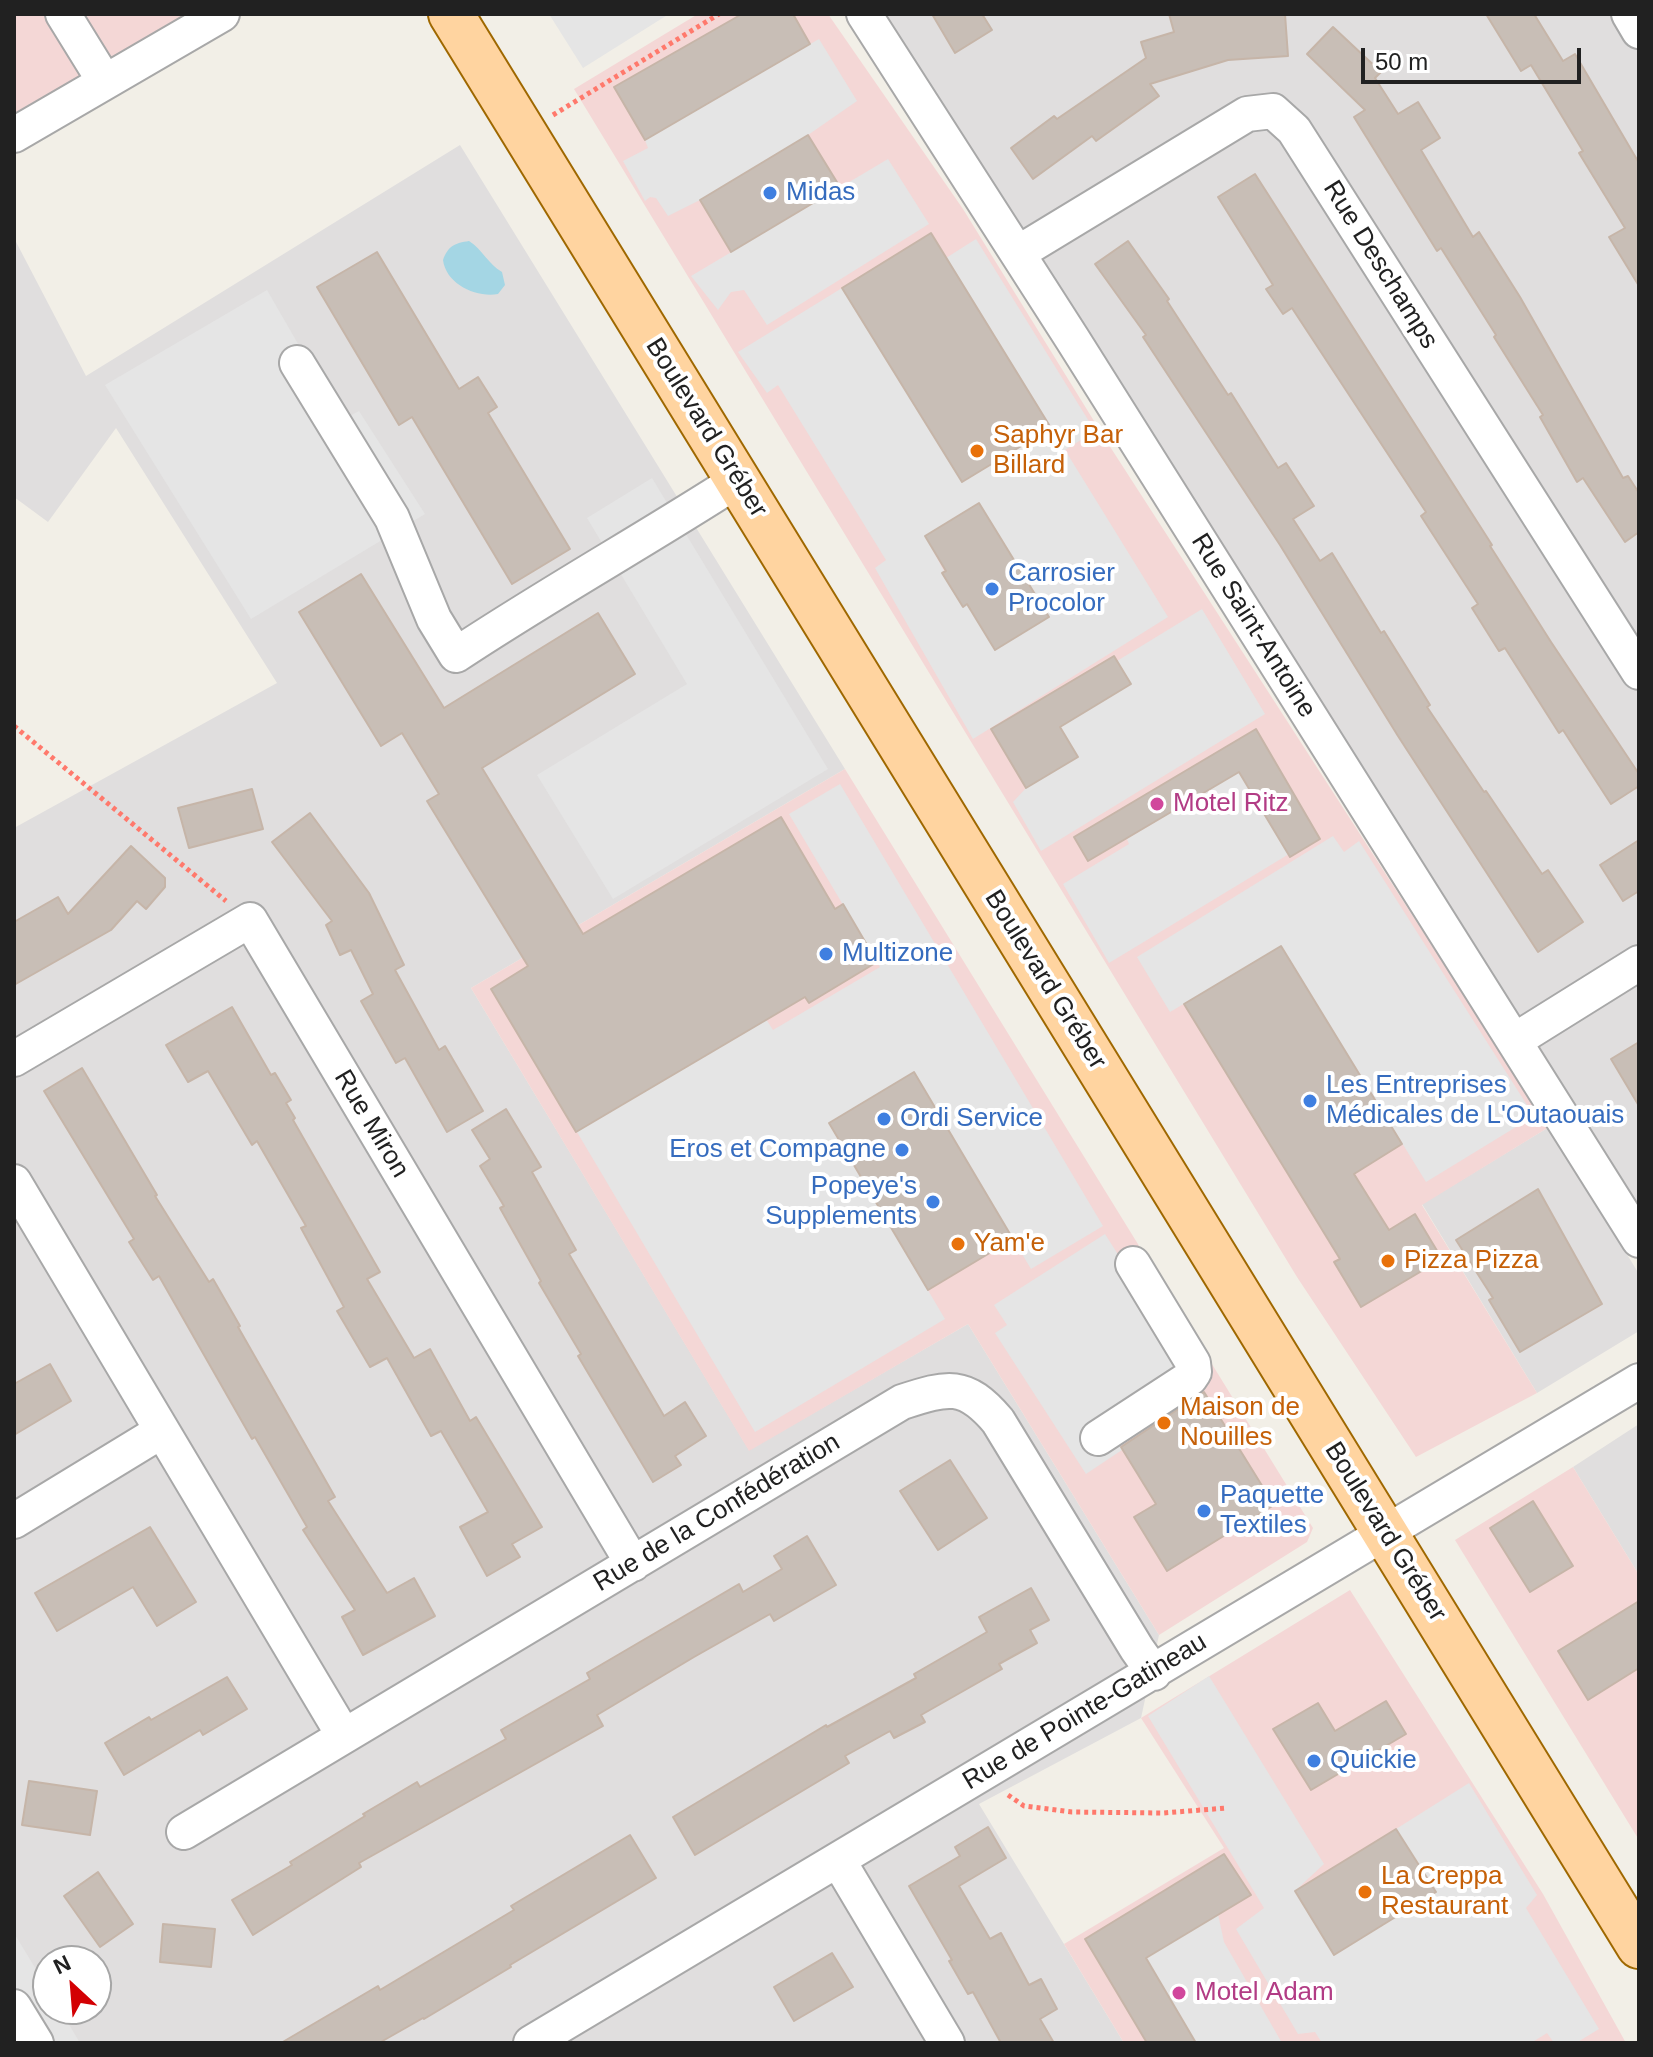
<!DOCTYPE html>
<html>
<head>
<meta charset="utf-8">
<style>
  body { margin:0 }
  #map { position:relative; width:1653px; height:2057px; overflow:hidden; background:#f2efe7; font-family:Helvetica,sans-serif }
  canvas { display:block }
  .frame { position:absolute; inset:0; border:16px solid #212121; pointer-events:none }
  .north { position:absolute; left:32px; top:1945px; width:80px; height:80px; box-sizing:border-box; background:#fff; border:2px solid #a6a6a6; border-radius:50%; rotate:334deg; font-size:22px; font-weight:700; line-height:32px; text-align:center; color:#212121 }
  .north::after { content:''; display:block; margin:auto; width:28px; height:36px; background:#d30003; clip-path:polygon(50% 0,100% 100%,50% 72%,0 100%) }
  .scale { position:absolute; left:1361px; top:48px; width:220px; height:36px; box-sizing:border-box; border:4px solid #212121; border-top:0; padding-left:10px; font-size:24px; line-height:28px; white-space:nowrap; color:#212121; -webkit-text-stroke:6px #fff; paint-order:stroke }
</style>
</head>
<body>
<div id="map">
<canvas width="1653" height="2057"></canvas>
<div class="frame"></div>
<div class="north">N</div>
<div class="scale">50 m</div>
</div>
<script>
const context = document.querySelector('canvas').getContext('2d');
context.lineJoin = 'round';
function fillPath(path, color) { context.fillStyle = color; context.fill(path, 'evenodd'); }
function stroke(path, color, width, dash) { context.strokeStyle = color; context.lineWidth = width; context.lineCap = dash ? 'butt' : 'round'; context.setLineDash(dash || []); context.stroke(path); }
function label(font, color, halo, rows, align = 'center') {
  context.font = font + ' Helvetica,sans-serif'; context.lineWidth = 8; context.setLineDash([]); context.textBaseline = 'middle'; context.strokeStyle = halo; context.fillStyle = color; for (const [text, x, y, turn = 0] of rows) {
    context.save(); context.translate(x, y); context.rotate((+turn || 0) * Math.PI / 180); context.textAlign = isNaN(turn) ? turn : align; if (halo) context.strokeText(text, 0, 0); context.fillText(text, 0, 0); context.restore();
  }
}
fillPath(new Path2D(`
  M864,14h775v1226z
  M460,145l385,624 -374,219 278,462 219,-126 191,311 -18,83 -162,86 145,239h-1110v-1215l263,-145 -161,-255 -68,94 -34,-25v-259l72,138zM48,1961h48v48h-48z
  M1549,1127l90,147v57l-102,62 -115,-189z
  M1639,1424v151l-66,-108z`), '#e0dede');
fillPath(new Path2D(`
  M14,14h213l-213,121z
  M698,14h130l135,195 144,233 442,685 -127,78 115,188 -121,64 -119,-180 -310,-509 -413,-679z
  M845,769l468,759 -6,14 -148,93 -191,-311 -219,127 -278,-463z
  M1573,1467l66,108v265l-184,-300z
  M1350,1590l193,304 83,149h-502l-60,-99 160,-96 -83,-130z`), '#f4d7d6');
fillPath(new Path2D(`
  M549,14h120l-86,54z
  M819,39l38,62 -49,34 -108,65 -32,16 -12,-18 -6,-1 -5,4 -22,-40 25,-13 -3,-8z
  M888,159l41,65 -162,101 -23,-35 -13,2 -13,18 -27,-34z
  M976,239l119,192 -30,19 103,167 -195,122 -98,-171 11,-8 -108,-175 -11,8 -29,-41 104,-64 121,194 88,-55 -105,-169zM979,503l70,114 -54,33 -28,-46 -4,2 -38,-70z
  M267,290l75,130 17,-9 66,103 -174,105 -146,-234z
  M652,478l176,291 -215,130 -76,-124 150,-91 -100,-166z
  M1202,609l63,105 -224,137 -28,-49 13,-14 52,-31 -23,-39 24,-3 52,-31 -14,-23z
  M1239,772l50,82 -180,109 -46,-79 66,-40 -2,-5z
  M840,784l263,442 -72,43 -117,-196 -85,50 116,196 -190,113 -178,-300 189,-113 7,11 107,-63 -91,-153z
  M1333,836l11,16 15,-11 175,275 -108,66 -145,-236 -111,66 -33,-55z
  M1105,1234l14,22 13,-8 79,124 -98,63 9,15 -36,24 -91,-141 12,-8 -13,-20z
  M1209,1676l115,188 -29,27 39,64 101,-62 -39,-64 73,-46 68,112 -11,13 73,121 -23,14h-22l-7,-10 -16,10h-209l-7,-11 -17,2 -62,-105 28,-21 -116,-192z
  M1218,1914l6,28 58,101h-86l-50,-85z
  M14,1933l34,56v20h12l20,34h-66z`), '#e5e5e5');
fillPath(new Path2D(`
  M469,241c14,9 19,23 33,31l3,13 -7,9c-22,4 -52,-10 -55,-34 5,-14 12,-17 26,-19z`), '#a4d6e4');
const building = new Path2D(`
  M742,14h51l17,30 -165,96 -31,-53z
  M932,14h50l10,16 -37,23z
  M1169,14h116l3,42 -60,4 -78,24 9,12 -63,45 -4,-5 -59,43 -22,-31 43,-32 3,3 89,-61 -5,-16 33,-10z
  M1486,14h48l29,47 12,-7 64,109v123l-30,-49 16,-9 -46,-75 4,-2 -52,-86 -10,6z
  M1333,27l48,45 -6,6 23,36 20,-12 22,36 -19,12 52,87 6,-5 41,65 103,181 5,-2 11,17v39l-14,10 -42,-64 -6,4 -37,-65 3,-2 -49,-78 2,-2 -55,-87 -4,3 -83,-134 11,-7 -58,-56z
  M808,135l32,52 -109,65 -31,-52z
  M1255,174l237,371 -2,1 61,96 88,132v12l-28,18 -48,-74 -4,3 -54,-85 -6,3 -27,-43 6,-4 -57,-88 5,-4 -134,-204 -9,6 -17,-25 7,-4 -55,-88z
  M931,233l120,195 -89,54 -120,-194z
  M1128,241l41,58 -2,2 61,94 3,-2 47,75 8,-5 28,43 -21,13 27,42 12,-8 49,80 3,-2 46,74 -3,2 57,85 2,-1 56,83 6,-4 35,52 -45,30 -140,-216 -118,-191 -137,-208 3,-2 -51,-71z
  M377,252l82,137 19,-12 19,30 -9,6 82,136 -58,35 -100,-167 -13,8 -82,-138z
  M979,503l70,114 -54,33 -28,-46 -4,3 -21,-34 4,-2 -21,-35z
  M361,574l83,134 154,-95 37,61 -153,94 101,166 198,-117 54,92 8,-5 34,58 -68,41 -4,-6 -229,135 -85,-143 37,-23 -101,-165 12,-7 -37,-61 -21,13 -82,-134z
  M1114,656l17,28 -71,43 18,30 -52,31 -35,-59z
  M1256,729l64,110 -30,18 -51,-85 -151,89 -14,-24z
  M252,789l11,40 -74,19 -11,-40z
  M310,813l59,80 35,72 -9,5 44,80 6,-4 38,65 -36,21 -42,-74 -9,5 -35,-62 12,-7 -22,-44 -11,5 -14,-30 6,-4 -60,-79z
  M1639,840v51l-16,10 -23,-36z
  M131,846l34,32v9l-19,22 -9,-8 -26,29 -97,55v-63l44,-25 10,17z
  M1281,946l121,198 -48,30 35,56 26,-16 27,45 -81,48 -27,-45 6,-3 -156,-255z
  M232,1007l39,68 4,-2 16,27 -5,3 9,15 -2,2 87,152 -13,7 47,79 16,-9 40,72 6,-4 66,110 -30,17 8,13 -33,19 -27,-49 28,-15 -47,-81 -10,5 -44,-78 -17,9 -33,-56 7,-4 -43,-79 5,-2 -49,-85 -5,4 -44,-74 -20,11 -22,-37z
  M1639,1042v64l-28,-47z
  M82,1068l75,127 -2,1 54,86 4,-3 27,47 -2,1 97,170 -7,4 59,92 27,-15 21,38 -72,39 -21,-38 13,-7 -52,-80 4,-3 -52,-90 -3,2 -93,-163 -6,4 -24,-38 5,-3 -90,-148z
  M914,1072l99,167 -85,51 -99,-167z
  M506,1109l35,58 -9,5 44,78 -7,4 95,162 21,-14 21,34 -31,20 6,9 -28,17 -75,-126 3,-2 -42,-71 2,-2 -41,-73 4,-2 -24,-40 10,-7 -18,-29z
  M1538,1189l64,115 -82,48 -31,-52 4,-2 -37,-58z
  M50,1364l21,37 -57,34v-51z
  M1204,1392l70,113 -107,66 -33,-54 22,-13 -35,-57z
  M950,1460l37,58 -49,32 -38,-59z
  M1533,1501l40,65 -43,26 -40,-64z
  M150,1527l46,75 -39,24 -24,-39 -76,44 -22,-38z
  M807,1536l29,49 -62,36 -4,-7 -76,43 -97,58 6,11 -244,137 2,4 -108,68 -21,-35 60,-35 -2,-3 75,-46 -2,-2 54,-32 3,5 86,-48 -5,-9 89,-51 -3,-6 152,-89 4,8 39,-23 -8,-13z
  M1031,1588l18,32 -19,10 7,13 -38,21 3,5 -81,46 4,7 -31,16 -4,-7 -45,25 4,7 -154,92 -22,-38 153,-92 1,2 89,-49 -2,-4 73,-42 -8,-15z
  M1639,1601v67l-51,32 -30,-49z
  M227,1677l20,32 -44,26 -3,-5 -76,45 -19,-32 44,-26 2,3z
  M1386,1701l20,33 -95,56 -38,-61 45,-26 17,28z
  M29,1781l68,10 -7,44 -68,-10z
  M988,1827l18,31 -47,28 31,53 11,-6 28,52 12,-6 16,30 -17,10 14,24h-53l-28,-51 -5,2 -19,-33 3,-1 -43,-74 51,-30 -5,-9z
  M1396,1829l40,63 -102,63 -39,-64z
  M630,1835l26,43 -146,87 1,2 -87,52 -1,-1 -44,25h-98l97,-57 2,4 134,-80 -3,-4z
  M1224,1854l27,41 -105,63 50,85h-49l-62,-104z
  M98,1872l35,52 -33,23 -36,-51z
  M163,1924l52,5 -4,38 -51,-5z
  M832,1953l21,34 -59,34 -20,-34z`);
fillPath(building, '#c8beb6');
stroke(building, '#c6b5a8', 2);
const minor = new Path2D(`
  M63,14l42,68
  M864,14l209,326 566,900
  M1629,14l10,17
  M14,135l208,-121
  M1018,253l229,-139 26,-3 21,19 345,542
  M297,363l95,155 42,101 22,36c92,-61 189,-115 282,-175
  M1514,1041l125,-78
  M14,1059l236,-139 383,644
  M14,1182l330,554
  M1098,1438l92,-60 4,-6 -1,-9 -60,-99
  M14,1521l146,-89
  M184,1832l718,-430c46,-15 63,-20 96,19l139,228 17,24
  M838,1860l109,183
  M14,2007l22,36
  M531,2043l1108,-662`);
const major = new Path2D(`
  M451,14l1188,1932`);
stroke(minor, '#a8a8a8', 38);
stroke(major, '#9f6800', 48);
stroke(new Path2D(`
  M553,115l166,-101
  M14,726l212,175
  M1008,1795l16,11 48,6 91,1 64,-5`), '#ff796c', 5, [4, 4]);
stroke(minor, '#fff', 34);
stroke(major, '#ffd4a0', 44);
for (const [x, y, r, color] of [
  [770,193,8,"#3f7fe0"],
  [977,451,8,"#e8710a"],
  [992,589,8,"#3f7fe0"],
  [1157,804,8,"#d1479c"],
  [826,954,8,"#3f7fe0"],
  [1310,1101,8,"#3f7fe0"],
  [884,1119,8,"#3f7fe0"],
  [902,1150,8,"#3f7fe0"],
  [933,1202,8,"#3f7fe0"],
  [958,1244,8,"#e8710a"],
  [1388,1261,8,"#e8710a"],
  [1164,1423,8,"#e8710a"],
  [1204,1511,8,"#3f7fe0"],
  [1314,1761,8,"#3f7fe0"],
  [1365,1892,8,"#e8710a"],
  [1179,1993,8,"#d1479c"]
]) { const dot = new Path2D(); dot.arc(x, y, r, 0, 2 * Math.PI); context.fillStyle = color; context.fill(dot); stroke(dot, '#fff', 3); }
label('26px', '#366cbe', '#fff', [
  ["Midas",786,193],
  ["Carrosier",1008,574],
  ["Procolor",1008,604],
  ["Multizone",842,954],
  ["Les Entreprises",1326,1086],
  ["Médicales de L'Outaouais",1326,1116],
  ["Ordi Service",900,1119],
  ["Eros et Compagne",886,1150,"right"],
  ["Popeye's",917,1187,"right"],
  ["Supplements",917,1217,"right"],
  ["Paquette",1220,1496],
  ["Textiles",1220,1526],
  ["Quickie",1330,1761]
], 'left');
label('26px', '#212121', '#fff', [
  ["Rue Deschamps",1380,265,58],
  ["Boulevard Gréber",706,428,58],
  ["Rue Saint-Antoine",1253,626,58],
  ["Boulevard Gréber",1045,980,58],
  ["Rue Miron",371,1124,59],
  ["Rue de la Confédération",717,1513,-31],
  ["Boulevard Gréber",1385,1532,58],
  ["Rue de Pointe-Gatineau",1085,1712,-31]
]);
label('26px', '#c56008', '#fff', [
  ["Saphyr Bar",993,436],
  ["Billard",993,466],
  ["Yam'e",974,1244],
  ["Pizza Pizza",1404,1261],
  ["Maison de",1180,1408],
  ["Nouilles",1180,1438],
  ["La Creppa",1381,1877],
  ["Restaurant",1381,1907]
], 'left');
label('26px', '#b23c85', '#fff', [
  ["Motel Ritz",1173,804],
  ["Motel Adam",1195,1993]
], 'left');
</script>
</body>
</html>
